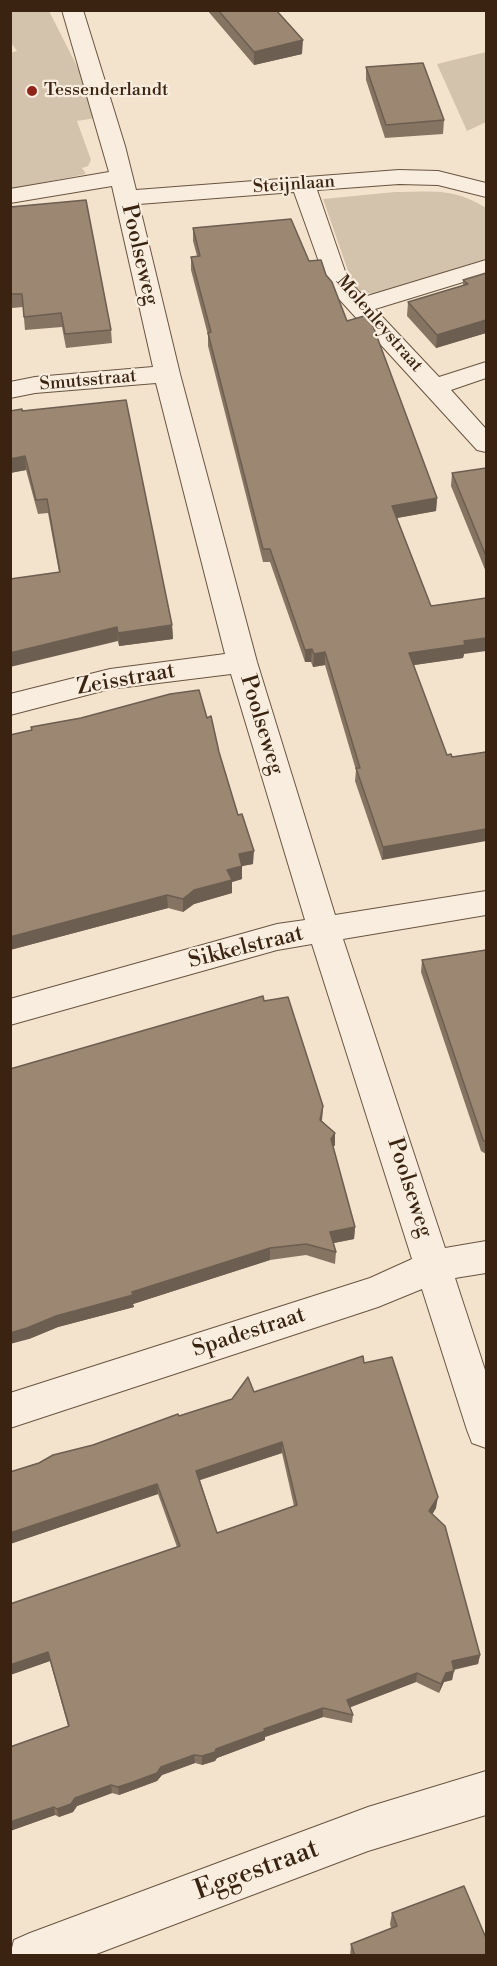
<!DOCTYPE html>
<html>
<head>
<meta charset="utf-8">
<style>
  body { margin:0 }
  #map { position:relative; width:497px; height:1966px; overflow:hidden; background:#f4e3cc; font-family:"Libre Bodoni",serif }
  canvas { display:block }
  .frame { position:absolute; inset:0; border:12px solid #3a2411; pointer-events:none }
</style>
</head>
<body>
<div id="map">
<canvas width="497" height="1966"></canvas>
<div class="frame"></div>
</div>
<script>
const context = document.querySelector('canvas').getContext('2d');
context.lineJoin = 'round';
function fillPath(path, color) { context.fillStyle = color; context.fill(path, 'evenodd'); }
function stroke(path, color, width, dash) { context.strokeStyle = color; context.lineWidth = width; context.lineCap = dash ? 'butt' : 'round'; context.setLineDash(dash || []); context.stroke(path); }
function label(font, color, halo, rows, align = 'center') {
  context.font = font + ' "Libre Bodoni",serif'; context.lineWidth = 4.5; context.setLineDash([]); context.textBaseline = 'middle'; context.strokeStyle = halo; context.fillStyle = color; for (const [text, x, y, turn = 0] of rows) {
    context.save(); context.translate(x, y); context.rotate((+turn || 0) * Math.PI / 180); context.textAlign = isNaN(turn) ? turn : align; if (halo) context.strokeText(text, 0, 0); context.fillText(text, 0, 0); context.restore();
  }
}
fillPath(new Path2D(`
  M11,11h38l32,63 14,44 -18,3 14,39 -3,6 -6,2 4,6 -75,15 -1,-136 7,-2 -6,-8z
  M486,52v70l-19,9 -30,-67z
  M395,192c37,0 58,-5 91,16v55l-107,32 -24,-4 -32,-92z`), '#d4c3ac');
const minor = new Path2D(`
  M62,10h21l42,136 11,44 263,-20 39,1 48,12v14l-48,-12 -39,-1 -82,6 31,90 16,17 122,-37v15l-111,34 64,68 47,-15v16l-35,12 35,39v23l-9,-2 -149,-163 -34,-95 -155,12 41,170 77,288 78,253 151,-24v24l-143,24 102,309 41,-7v32l-31,5 31,95v75l-14,-5 -5,-13 -45,-141 -44,18 -368,121v-35l360,-115 42,-19 -100,-315 -35,6 -267,75v-26l267,-75 28,-4 -74,-246 -121,15 -100,26v-21l100,-25 115,-15 -69,-271 -121,10 -25,5v-16l25,-5 118,-10 -41,-181 -102,17v-14l99,-17z
  M486,1771v44l-118,36 -277,105h-81l4,-16 16,-7 338,-126z`);
stroke(minor, '#685440', 2);
fillPath(minor, '#f8edde');
fillPath(new Path2D(`
  M207,10h69l26,44 -48,11z
  M366,67l78,53 -1,14 -58,4 -19,-58z
  M10,207l101,123 1,13 -46,5 -4,-21 -37,3 -2,-23 -11,1 -2,-13z
  M193,228l116,33 17,14 21,46 90,177 -1,13 -39,7 34,88 33,48 -1,4 -50,7 -31,195 -27,-79 1,-11 -31,-105 -12,2 -2,-5h-6l-35,-100h-7l-55,-216v-11l-17,-65v-13l6,-1 -4,-15z
  M486,273v60l-50,15 -29,-32 1,-14 55,-16v-6z
  M486,387v16l-1,-2z
  M10,411h12l150,214 1,14 -54,7 -1,-5 -59,-69 -11,-59 -10,1 -12,-44 -16,3z
  M486,468v104l-35,-86 1,-13z
  M207,718l12,34 34,112 -11,2v13l-10,3v11l-38,11 -11,8 -15,-4 -158,42v-215z
  M486,950v204l-5,-3 -60,-179 1,-12z
  M264,1001l59,105 -1,15 13,12v12l-2,2 22,80 -1,12 -21,4 3,9 -1,12 -29,-9 -36,5 -137,44 1,3 -76,20 -29,12z
  M364,1363l72,145 -4,6 48,141 -2,9 -24,6 -2,10 -8,2 -5,11 -23,-11 -66,25 3,8 -1,8 -29,-6 -58,20v3l-48,18 -2,3 -13,4 -7,-2 -33,12 -5,6 -38,14 -7,-2 -35,13 -4,6 -14,5 -4,-2 -45,16 58,-105 -18,-65 -40,14v-71l167,-57 -19,-53 -148,50v-72l244,-80zM282,1453l12,53 -77,27 -17,-53z
  M392,1913l94,25v18h-136l1,-12 40,-16 -1,-4z`), '#857462');
fillPath(new Path2D(`
  M303,40l-1,14 -48,11v-13z
  M486,320v13l-50,15 1,-13z
  M25,456l1,14 -16,3v-14z
  M437,498l-1,13 -45,8 1,-13z
  M172,625l1,14 -54,7 -1,-13z
  M117,627l1,14 -108,26v-14z
  M486,638v13l-22,3 -1,4 -55,8 1,-13 55,-12z
  M312,649l-1,13h-6v-12z
  M325,652v13l-12,2 1,-13z
  M486,829v12l-104,19 1,-13z
  M254,851l-1,13 -11,2v13l-10,3v11l-38,11 -11,8v-13l56,-45z
  M167,895l1,13 -158,42v-13z
  M323,1106l-1,12 -3,14 1,-12z
  M335,1133v12l-5,6 1,-12z
  M355,1227l-1,12 -25,5 1,-12z
  M270,1248v12l-137,44 1,3 -76,20 -29,12 -19,5v-11l46,-17z
  M282,1442v11l-85,28 -1,-10z
  M157,1484l1,10 -148,50v-11z
  M438,1497l-2,11 -8,14 1,-11z
  M48,1652l2,9 -40,14v-10z
  M480,1655l-2,9 -28,6 2,-9z
  M454,1671l-2,9 -8,2 -5,11 2,-9 5,-11z
  M417,1673l-1,9 -70,27 1,-9z
  M323,1708v9l-58,20v3l-48,18 -2,3 -13,4v-9l14,-7 48,-20z
  M194,1755l1,8 -33,12 -5,6 -38,14 -1,-8 43,-20z
  M111,1785l1,8 -35,13 -4,6 -14,5 -2,-8 18,-11z
  M54,1807l1,8 -45,16v-9z`), '#6c5e50');
const building = new Path2D(`
  M218,10h58l27,30 -49,12z
  M423,63l21,57 -58,5 -20,-58z
  M86,200l25,130 -46,4 -4,-21 -37,4 -2,-23h-11l-1,-87z
  M291,219l18,42 12,-1 5,15 6,7 15,39 17,-5 9,10 64,172 -45,8 39,100 55,-8v40l-22,3 1,4 -56,8 38,102 4,-1 1,3 34,-5v77l-103,18 -27,-79h4l-35,-116 -11,2 -2,-5 -7,1 -35,-101h-7l-55,-216 3,-1 -20,-75 9,-1 -7,-28z
  M486,273v47l-49,15 -29,-33 60,-18 -5,-4z
  M126,400l46,225 -54,8 -1,-6 -107,26v-74l50,-7 -13,-73 -11,1 -11,-44 -15,3v-48l12,-2v2z
  M486,468v88l-34,-83z
  M199,690l8,28 4,-2 8,36 19,63 4,-1 12,37 -15,3 3,12 -15,4 5,10 -38,10 -11,9 -16,-4 -157,42v-202l22,-5 -1,-3 50,-9 89,-24z
  M486,950v192l-3,-2 -61,-180z
  M263,996l1,5 24,-4 35,109 -3,14 15,13 -4,6 24,88 -25,5 6,20 -30,-8 -36,4 -138,44 1,3 -77,21 -29,12 -17,5v-264z
  M363,1356l1,7 28,-6 46,140 -9,14 16,15 35,129 -28,6 2,10 -8,2 -5,11 -24,-11 -70,27 6,15 -30,-7 -59,21 1,2 -49,18 -1,3 -13,4 -8,-1 -33,12 -4,6 -24,9 -15,5 -7,-2 -36,13 -4,6 -14,5 -3,-2 -44,15v-75l59,-21 -21,-74 -38,13v-61l170,-58 -23,-62 -147,49v-61l29,-9 14,-8 40,-10 85,-31 1,2 53,-17 16,-22 6,15zM282,1442l15,63 -80,28 -21,-62z
  M464,1886l22,52v18h-131l-4,-12 46,-18 -5,-13z`);
fillPath(building, '#9b8772');
stroke(building, '#6c5e50', 1.5);
for (const [x, y, r, color] of [
  [32,91,6,"#8f2418"]
]) { const dot = new Path2D(); dot.arc(x, y, r, 0, 2 * Math.PI); context.fillStyle = color; context.fill(dot); stroke(dot, '#f8edde', 2); }
label('18px', '#3a2411', '#f8edde', [
  ["Tessenderlandt",44,91]
], 'left');
label('18px', '#3a2411', '#f8edde', [
  ["Steijnlaan",294,185,-4],
  ["Molenleystraat",379,324,49],
  ["Smutsstraat",88,381,-5]
]);
label('22px', '#3a2411', '#f8edde', [
  ["Poolseweg",139,255,77],
  ["Zeisstraat",126,680,-10],
  ["Poolseweg",261,725,73],
  ["Sikkelstraat",246,948,-14],
  ["Poolseweg",409,1188,72],
  ["Spadestraat",249,1333,-18]
]);
label('27px', '#3a2411', '#f8edde', [
  ["Eggestraat",257,1871,-20]
]);
</script>
</body>
</html>
